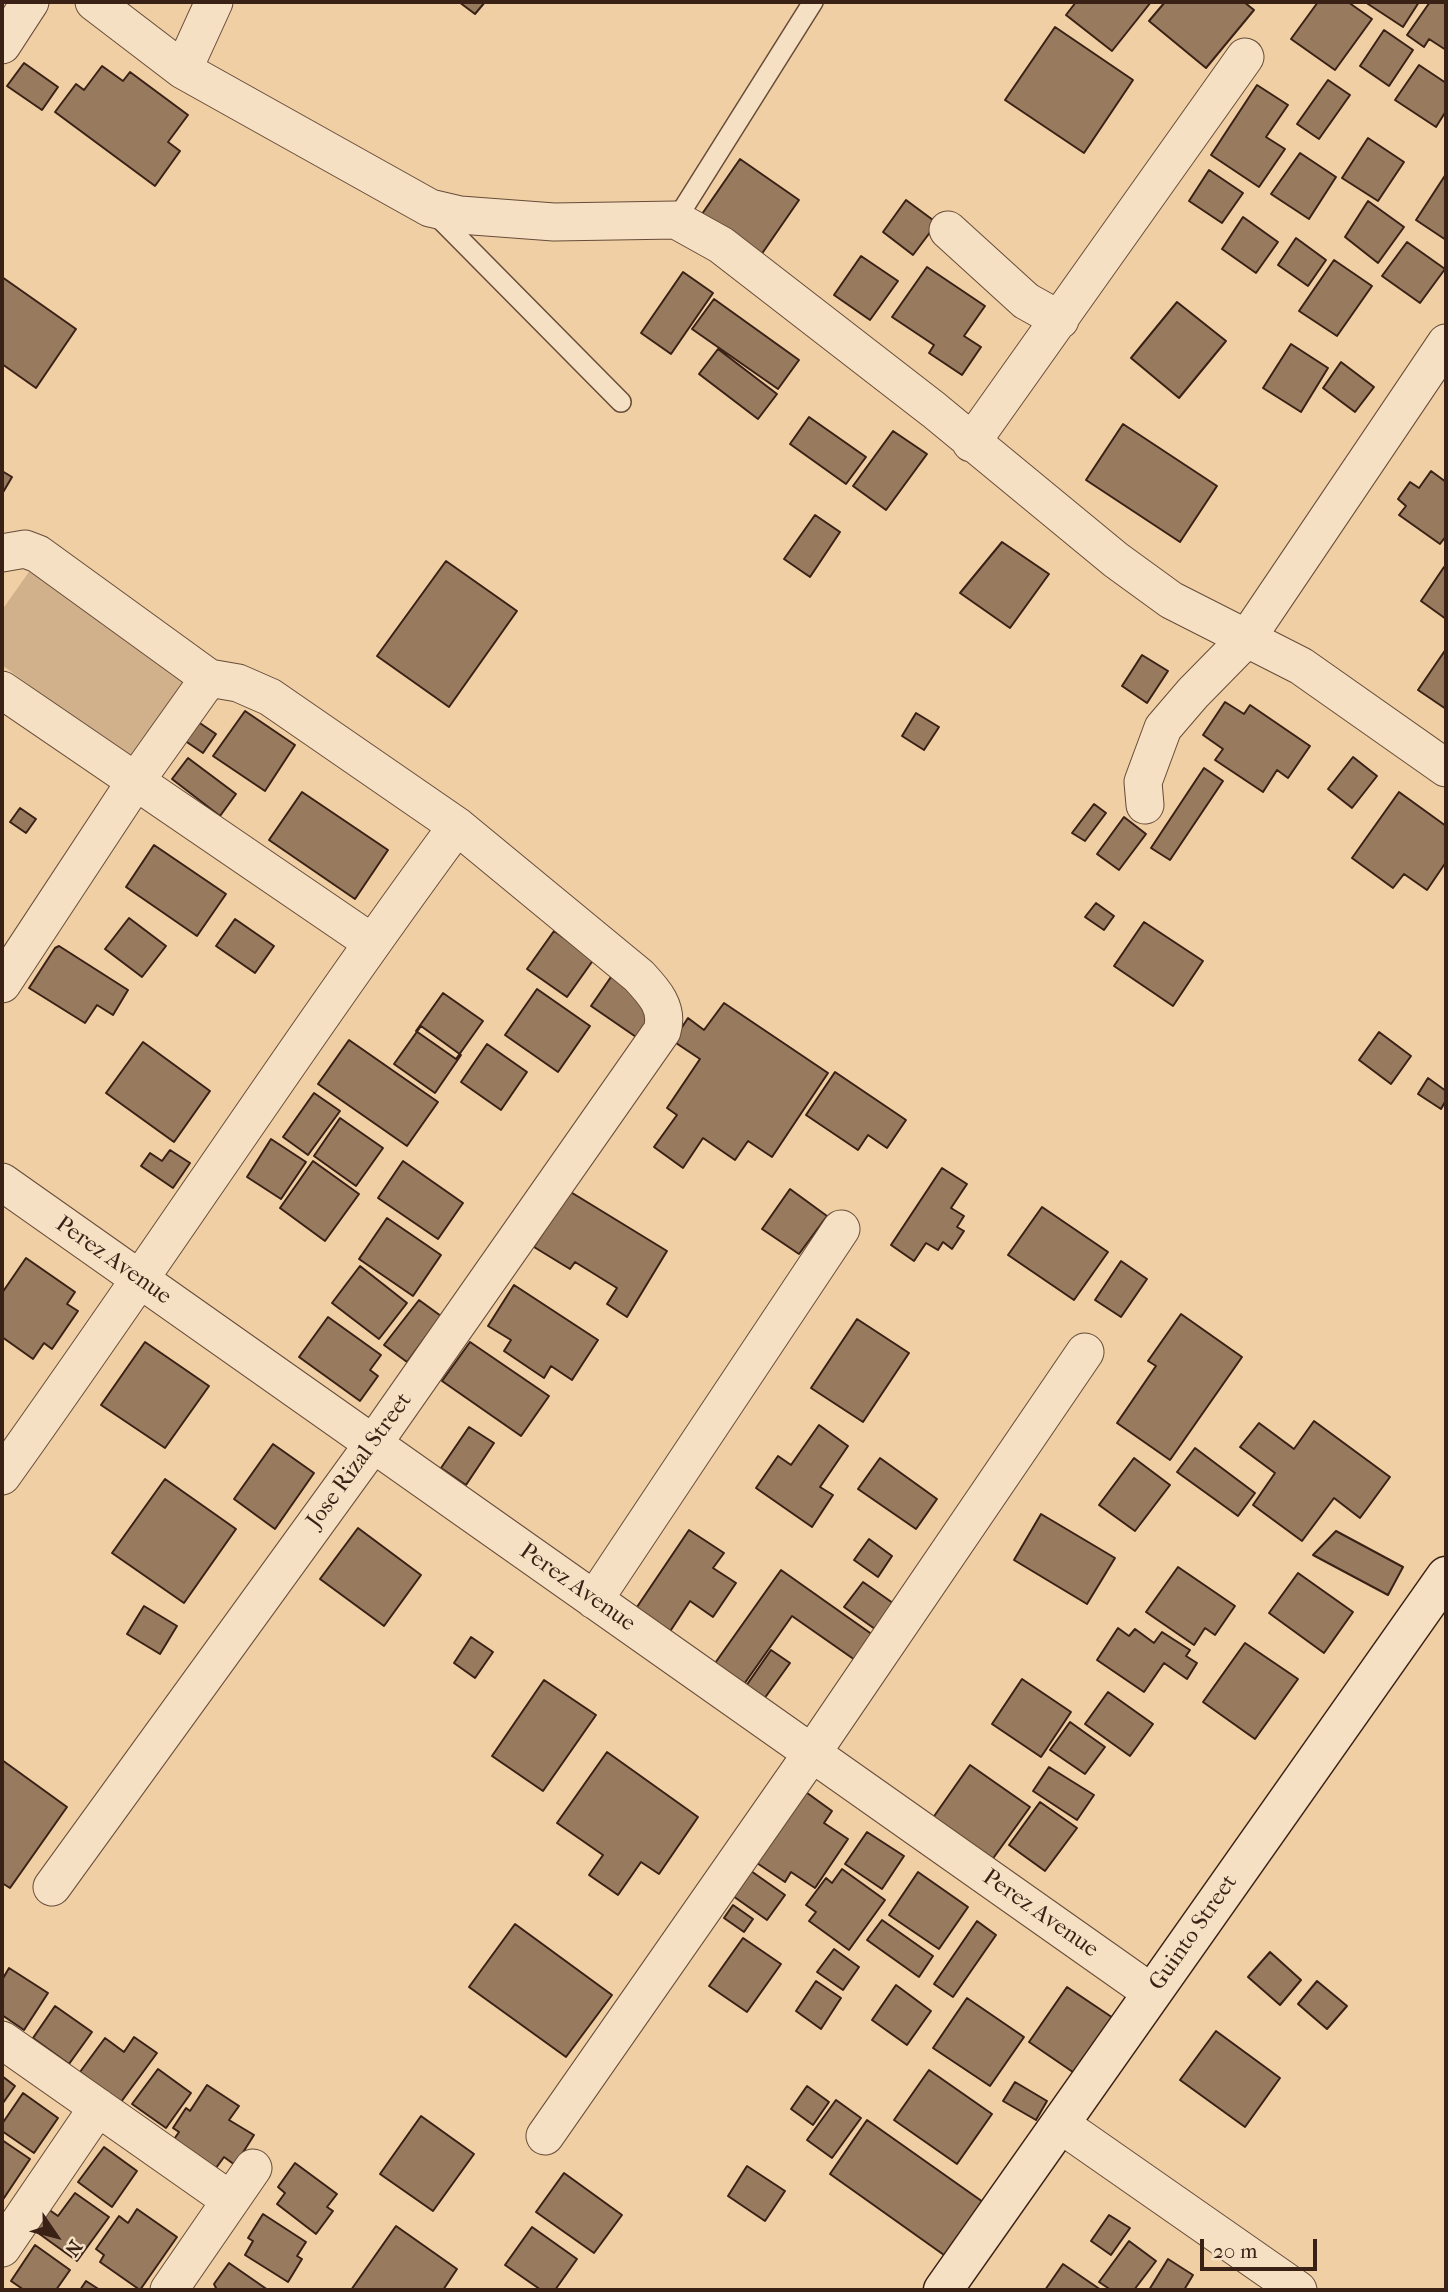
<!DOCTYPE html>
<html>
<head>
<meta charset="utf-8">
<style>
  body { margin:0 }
  #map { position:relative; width:1448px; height:2292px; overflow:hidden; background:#efcfa3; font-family:"IM FELL French Canon",serif }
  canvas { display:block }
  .frame { position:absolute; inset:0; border:4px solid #3a2116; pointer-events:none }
  .north { position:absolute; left:21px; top:2201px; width:70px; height:70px; -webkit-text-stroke:5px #f5e0c3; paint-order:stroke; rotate:125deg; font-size:19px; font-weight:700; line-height:28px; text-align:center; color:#3a2116 }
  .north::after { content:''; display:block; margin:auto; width:24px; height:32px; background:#3a2116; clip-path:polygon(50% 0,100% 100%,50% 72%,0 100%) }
  .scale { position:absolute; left:1200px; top:2239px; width:117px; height:32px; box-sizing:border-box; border:4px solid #3a2116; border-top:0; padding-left:9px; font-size:21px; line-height:24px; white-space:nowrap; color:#3a2116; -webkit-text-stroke:5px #f5e0c3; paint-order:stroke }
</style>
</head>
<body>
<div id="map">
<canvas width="1448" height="2292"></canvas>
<div class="frame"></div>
<div class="north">N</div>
<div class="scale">20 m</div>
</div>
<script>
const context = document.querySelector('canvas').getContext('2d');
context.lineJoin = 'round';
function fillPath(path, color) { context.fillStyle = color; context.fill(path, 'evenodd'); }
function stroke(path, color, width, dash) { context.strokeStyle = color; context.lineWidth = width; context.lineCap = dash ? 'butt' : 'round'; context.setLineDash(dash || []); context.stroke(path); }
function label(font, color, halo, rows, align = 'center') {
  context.font = font + ' "IM FELL French Canon",serif'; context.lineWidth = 5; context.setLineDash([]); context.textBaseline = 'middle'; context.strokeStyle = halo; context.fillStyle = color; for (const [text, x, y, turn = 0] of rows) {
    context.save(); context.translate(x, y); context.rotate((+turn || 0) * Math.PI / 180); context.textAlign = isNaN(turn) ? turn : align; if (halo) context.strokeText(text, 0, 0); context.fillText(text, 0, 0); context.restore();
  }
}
fillPath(new Path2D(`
  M31,569l153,112 -56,77 -126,-93v-55z`), '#d0b18b');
const building = new Path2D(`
  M459,2h26l-10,12z
  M1076,2h75l-39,49 -46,-36z
  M1165,2h79l10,8 -48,58 -57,-47z
  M1318,2h30l24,17 -37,51 -44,-31z
  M1365,2h54l-16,25z
  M1430,2h16v48l-17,-11 -5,8 -17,-12z
  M1055,27l78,53 -49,73 -79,-53z
  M1384,30l29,20 -24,36 -29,-20z
  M24,63l34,24 -16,23 -35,-24z
  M1419,65l27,18v28l-10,16 -41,-27z
  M102,66l21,15 7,-9 58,43 -20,27 12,9 -25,35 -100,-74 21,-28 8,6z
  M1328,80l22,15 -31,44 -22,-15z
  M1257,85l31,20 -22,32 19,12 -26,38 -48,-32z
  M1368,138l36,24 -26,39 -36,-23z
  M1300,153l36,24 -27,42 -38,-25z
  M740,159l59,41 -38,55 -59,-41z
  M1209,170l34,23 -21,30 -33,-22z
  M1446,174v66l-30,-20z
  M906,200l31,23 -24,32 -30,-23z
  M1368,201l36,26 -26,36 -33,-26z
  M1243,217l35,25 -22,31 -34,-24z
  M1296,238l30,22 -18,26 -30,-21z
  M1407,242l38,27 -25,34 -38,-27z
  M861,256l37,25 -28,39 -36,-25z
  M1334,260l38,26 -35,50 -38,-25z
  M927,267l58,39 -21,30 17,11 -19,28 -33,-22 5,-8 -42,-28z
  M683,272l30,21 -42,61 -30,-21z
  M2,277l74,52 -40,59 -34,-24z
  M714,299l85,61 -21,29 -86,-60z
  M1177,302l49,39 -47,57 -48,-40z
  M1291,344l37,24 -27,44 -38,-24z
  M718,349l59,45 -19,25 -59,-45z
  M1341,362l33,25 -19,25 -32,-24z
  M809,417l57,40 -20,27 -56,-40z
  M1123,424l94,62 -37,56 -94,-62z
  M893,431l34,23 -41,56 -33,-24z
  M2,471l10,6 -10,17z
  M1431,471l15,11v54l-6,8 -41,-29 7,-9 -8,-7 12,-17 9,6z
  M815,515l25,17 -30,45 -26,-18z
  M1002,542l47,32 -39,54 -50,-35z
  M446,561l71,50 -68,96 -72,-51z
  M1444,567l2,1v51l-25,-18z
  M1446,649v60l-28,-19z
  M1142,655l26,16 -21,32 -25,-17z
  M1225,702l19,12 6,-9 60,41 -22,32 -11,-8 -14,22 -48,-32 8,-11 -20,-14z
  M245,711l50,34 -30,46 -52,-35z
  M916,713l23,14 -15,23 -22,-14z
  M188,715l28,19 -13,19 -28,-19z
  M1353,757l24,19 -25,32 -24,-19z
  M188,758l48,36 -16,22 -48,-37z
  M1204,768l19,13 -53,79 -19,-12z
  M302,792l86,58 -33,49 -86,-59z
  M1399,792l47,34v36l-19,28 -23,-16 -11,14 -41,-30z
  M1094,804l12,9 -21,28 -13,-8z
  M20,808l16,11 -10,14 -16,-11z
  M1124,817l22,17 -27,36 -22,-16z
  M154,845l72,49 -29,42 -71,-49z
  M1096,903l18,13 -10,14 -19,-13z
  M129,918l37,28 -24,31 -37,-28z
  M235,919l39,27 -19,27 -39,-27z
  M1144,922l59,39 -30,45 -59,-40z
  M554,931l40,28 -27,38 -40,-28z
  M59,946l69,44 -15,25 -16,-10 -12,18 -56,-35 26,-40z
  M613,974l47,33 -21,32 -48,-33z
  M537,989l53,37 -32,46 -53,-37z
  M443,993l40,28 -27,38 -40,-28z
  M724,1003l104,70 -56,84 -24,-16 -13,19 -32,-22 -20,30 -29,-21 23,-32 -10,-7 33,-49 -27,-18 15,-23 16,12z
  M421,1026l40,29 -26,38 -41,-29z
  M1379,1032l32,24 -20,28 -32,-24z
  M349,1040l89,62 -31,44 -89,-62z
  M143,1042l67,49 -36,51 -68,-49z
  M487,1044l40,28 -26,38 -40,-28z
  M835,1072l71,48 -19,28 -19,-13 -10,15 -52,-35z
  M1428,1078l18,13v9l-5,9 -23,-15z
  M314,1093l26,18 -32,44 -25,-18z
  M340,1118l43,30 -27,38 -42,-30z
  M271,1139l35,23 -25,37 -34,-22z
  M170,1150l20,13 -17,25 -32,-22 9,-13 12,8z
  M313,1161l46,33 -34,47 -45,-33z
  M403,1161l60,42 -25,36 -60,-41z
  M942,1168l25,16 -16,24 13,8 -7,11 7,4 -12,18 -9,-7 -5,8 -12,-7 -12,18 -23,-16z
  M790,1189l37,27 -28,38 -37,-25z
  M569,1191l98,60 -40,66 -20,-13 10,-16 -42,-26 -5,7 -36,-22z
  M1042,1207l66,45 -34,48 -66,-45z
  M387,1218l54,37 -28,41 -54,-37z
  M26,1258l49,34 -8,12 11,7 -26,38 -8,-6 -11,16 -31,-22v-44z
  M1121,1261l26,18 -26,38 -26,-17z
  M360,1266l47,37 -28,36 -47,-36z
  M514,1285l84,55 -26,40 -21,-14 -7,12 -40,-27 7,-11 -23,-14z
  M419,1300l22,16 -34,46 -23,-17z
  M1181,1314l61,43 -72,103 -53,-37 39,-57 -8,-5z
  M328,1317l53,38 -11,15 8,6 -18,25 -61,-44z
  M857,1319l52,34 -46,69 -52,-34z
  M145,1342l64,44 -44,62 -64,-43z
  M470,1342l79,54 -28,40 -79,-55z
  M1314,1421l76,56 -30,41 -26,-20 -32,43 -49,-36 22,-32 -35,-26 19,-24 35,26z
  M819,1425l29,21 -28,41 13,8 -21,32 -56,-39 22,-32 13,9z
  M469,1427l25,16 -28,42 -25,-17z
  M273,1444l41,29 -39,56 -41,-30z
  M1195,1448l60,45 -17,23 -61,-44z
  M880,1458l57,41 -21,30 -58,-40z
  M1134,1458l36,27 -35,46 -36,-26z
  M165,1479l71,50 -52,74 -72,-50z
  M1041,1514l74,44 -28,46 -73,-44z
  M358,1528l63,47 -37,51 -64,-47z
  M689,1530l35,23 -11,15 23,15 -23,34 -23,-16 -21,32 -34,-23z
  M1336,1531l67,36 -15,28 -75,-40z
  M869,1539l23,17 -14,21 -24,-17z
  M1178,1567l57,39 -20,29 -10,-7 -11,17 -48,-33z
  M781,1570l92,65 -18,25 -63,-44 -50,71 -29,-21z
  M1298,1573l55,39 -29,41 -55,-40z
  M863,1582l37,26 -18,26 -38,-27z
  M144,1606l33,20 -17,28 -33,-20z
  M1118,1628l11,8 6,-7 19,14 8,-11 28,18 -4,6 11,7 -10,16 -23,-16 -20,29 -47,-32z
  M471,1637l22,15 -18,26 -21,-15z
  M1245,1643l53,36 -43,60 -52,-37z
  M771,1650l19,13 -26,36 -18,-13z
  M1022,1679l49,33 -30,45 -49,-33z
  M544,1680l52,35 -53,76 -51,-35z
  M1108,1692l45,32 -23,32 -45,-32z
  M1070,1722l35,25 -20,27 -35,-24z
  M607,1752l91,65 -39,57 -18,-12 -23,33 -29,-20 14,-20 -46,-32z
  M2,1760l65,47 -57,81 -8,-5z
  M970,1765l60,42 -41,57 -59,-42z
  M1049,1767l45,28 -17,25 -44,-29z
  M803,1790l29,21 -8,12 24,16 -33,49 -24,-16 -6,10 -31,-21z
  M1040,1802l37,26 -32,43 -36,-26z
  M867,1832l37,24 -22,33 -37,-25z
  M842,1869l43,31 -36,50 -40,-29 7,-9 -10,-7 20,-27 6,5z
  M751,1871l34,24 -18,25 -34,-24z
  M918,1872l50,35 -29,42 -50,-34z
  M733,1905l20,14 -9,13 -20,-14z
  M882,1920l51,36 -14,21 -52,-37z
  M977,1921l19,14 -43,62 -19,-13z
  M515,1924l97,71 -46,62 -97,-70z
  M743,1938l38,26 -34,48 -38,-26z
  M834,1949l25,18 -16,23 -26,-18z
  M1270,1952l31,28 -21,25 -32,-28z
  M9,1968l39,25 -24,37 -22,-15v-35z
  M816,1981l25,17 -20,31 -25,-18z
  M1317,1981l30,25 -20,23 -29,-25z
  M896,1985l35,26 -24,34 -35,-25z
  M1067,1987l58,39 -39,55 -57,-39z
  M967,1998l57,39 -34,49 -57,-38z
  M55,2006l37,26 -23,32 -36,-26z
  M1216,2031l64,47 -35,49 -65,-47z
  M134,2037l23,16 -36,49 -41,-30 25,-34 19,14z
  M158,2069l33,24 -25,35 -34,-24z
  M929,2070l63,44 -35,50 -63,-44z
  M2,2076l13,10 -12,17 -1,-1z
  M1015,2082l32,19 -11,19 -33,-19z
  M207,2085l32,21 -10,14 25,15 -19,30 -11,-8 -8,11 -48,-20 11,-16 -6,-4 13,-20 4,3z
  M807,2086l22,16 -16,23 -22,-16z
  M23,2093l35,25 -24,35 -32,-22v-7z
  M836,2100l25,18 -29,40 -25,-18z
  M421,2116l53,38 -41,57 -53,-37z
  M867,2120l116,82 -39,53 -114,-81z
  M2,2140l28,19 -28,42z
  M104,2147l33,24 -25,36 -34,-25z
  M295,2163l42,31 -10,13 6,4 -17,23 -39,-30 8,-11 -7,-6z
  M747,2166l38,25 -20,30 -37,-25z
  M564,2173l58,42 -28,38 -58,-41z
  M75,2193l34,24 -32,44 -43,-31 14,-21 10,7z
  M137,2209l40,28 -37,53 -40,-28 4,-7 -8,-6 23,-33 9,7z
  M263,2214l43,28 -9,14 5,3 -14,23 -43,-27 8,-14 -5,-3z
  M1109,2215l21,13 -19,27 -20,-14z
  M396,2226l61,43 -14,21h-92z
  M532,2227l45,32 -22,31h-14l-36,-25z
  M1129,2241l27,20 -22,29h-23l-12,-8z
  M35,2245l35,25 -14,20h-32l-13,-9z
  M1168,2259l25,16 -9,15h-35z
  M229,2263l39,27h-51l-3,-6z
  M1063,2264l38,26h-56z
  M86,2281l14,9h-20z`);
fillPath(building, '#987b5f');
stroke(building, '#3a2116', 2);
const lane = new Path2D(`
  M435,214l186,188
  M676,220l137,-218`);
const street = new Path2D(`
  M94,2l89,68 247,138 30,7 94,7 122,-2 45,25 213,165 182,150 55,40 130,66 145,102
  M2,45l28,-43
  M183,70l31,-68
  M948,230l78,71 34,19
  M971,443l274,-386
  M2,553l23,-4 13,5 171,124 29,5 32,14 187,129 182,150c15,16 30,32 23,55l-289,413 -321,443
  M2,690l369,252
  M1145,805l-2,-23 20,-54 30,-35 54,-55 199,-295
  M2,984l133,-202 74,-104
  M2,1182l1150,811
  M2,1476c154,-215 298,-437 455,-650
  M594,1600l247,-371
  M2,2040l228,160
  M1060,2124l238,166
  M545,2136l267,-383 273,-401
  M2,2248l96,-141
  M169,2290l84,-122`);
const secondary = new Path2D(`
  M943,2290l503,-714`);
stroke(lane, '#674c39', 22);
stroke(street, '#674c39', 39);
stroke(secondary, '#3a2116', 41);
stroke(lane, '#f5e0c3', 19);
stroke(street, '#f5e0c3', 37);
stroke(secondary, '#f5e0c3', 38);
label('23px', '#3a2116', '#f5e0c3', [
  ["Perez Avenue",113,1261,35],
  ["Jose Rizal Street",360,1461,-54],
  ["Perez Avenue",577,1588,35],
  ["Perez Avenue",1040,1914,35],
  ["Guinto Street",1194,1933,-55]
]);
</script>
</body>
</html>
